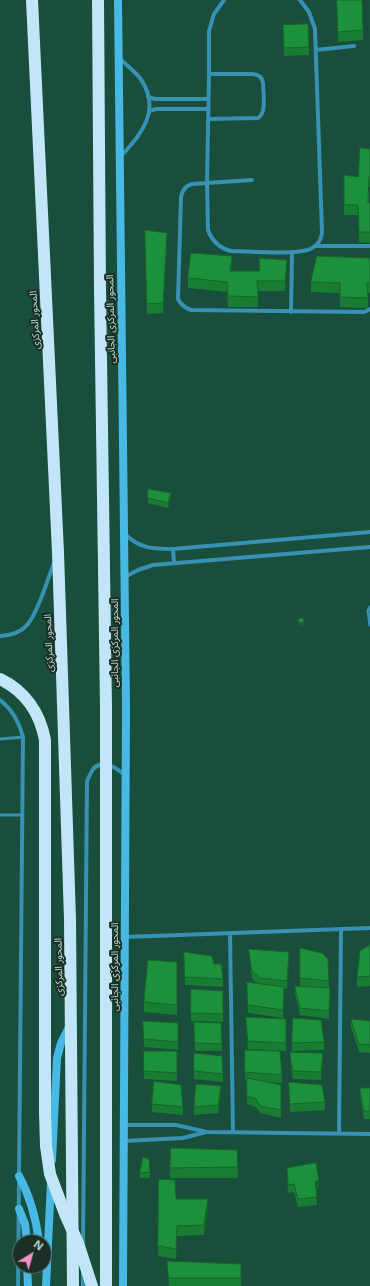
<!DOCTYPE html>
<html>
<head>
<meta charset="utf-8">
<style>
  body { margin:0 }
  #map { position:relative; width:370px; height:1286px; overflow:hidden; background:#194e3c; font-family:Inter,sans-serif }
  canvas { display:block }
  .north { position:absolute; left:12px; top:1234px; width:40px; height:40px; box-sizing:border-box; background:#192f26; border:1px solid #5b7369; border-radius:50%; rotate:37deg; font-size:11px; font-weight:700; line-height:16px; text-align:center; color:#bfd9ce }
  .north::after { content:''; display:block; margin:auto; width:14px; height:18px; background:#f98fc9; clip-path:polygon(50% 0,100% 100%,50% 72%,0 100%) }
</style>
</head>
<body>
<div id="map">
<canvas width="370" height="1286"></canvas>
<div class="north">N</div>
</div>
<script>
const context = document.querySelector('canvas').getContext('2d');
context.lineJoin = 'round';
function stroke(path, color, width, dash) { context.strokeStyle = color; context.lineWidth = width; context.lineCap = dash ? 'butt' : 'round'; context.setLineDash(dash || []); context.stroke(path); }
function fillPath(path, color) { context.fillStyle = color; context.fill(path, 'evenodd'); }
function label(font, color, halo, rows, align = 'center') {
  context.font = font + ' Inter,"Noto Sans Arabic",sans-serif'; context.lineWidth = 4; context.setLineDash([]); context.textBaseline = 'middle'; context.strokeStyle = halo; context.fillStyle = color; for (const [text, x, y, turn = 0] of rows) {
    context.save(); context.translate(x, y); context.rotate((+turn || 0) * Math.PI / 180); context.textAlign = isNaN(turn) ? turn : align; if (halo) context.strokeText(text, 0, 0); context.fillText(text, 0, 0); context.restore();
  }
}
stroke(new Path2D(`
  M370,607l-2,4 2,14
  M0,739l23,-2
  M0,815h22`), '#3791b3', 3);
stroke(new Path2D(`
  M224,0l-10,14 -5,17v43l-2,109 1,47c4,11 11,18 23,21 17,0 68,5 81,-3 6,-3 9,-8 10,-15l-7,-204 -6,-17 -9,-12
  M316,50l38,-4
  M120,59c7,6 14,12 20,19 22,31 2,56 -19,78
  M148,97l7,2h53
  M149,111l7,-2h52
  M208,119l50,-1c9,-5 5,-25 5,-35 -1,-6 -5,-9 -11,-9h-43
  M252,180l-60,4c-7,2 -10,6 -11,13l-3,102c3,6 7,9 13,11l173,2 6,-3
  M316,246h54
  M291,312l1,-60
  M125,534c15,15 28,15 48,15l197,-17
  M173,549l1,13
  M125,577l13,-7 15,-5 217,-18
  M0,636c28,-1 33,-18 42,-40 4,-11 8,-22 12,-33
  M0,700c12,9 19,22 23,37l-5,549
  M230,933l3,199
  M125,937l245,-9
  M123,1125h53l31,7 163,2
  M339,1134l2,-205
  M124,1141l59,-3 23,-6
  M83,1246l4,-465c2,-4 4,-9 6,-12 11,-11 23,-1 32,6
  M83,1286v-13`), '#3791b3', 4);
stroke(new Path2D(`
  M118,0l8,708 -3,578
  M52,1160l5,-102 4,-15 9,-18
  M19,1176c12,22 17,42 20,66
  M19,1209l6,15 2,18
  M27,1266l1,20
  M46,1286l5,-104`), '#47b9e4', 8);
stroke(new Path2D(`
  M32,0l26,552 12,367 3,367
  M98,0l2,289 6,418
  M0,679c25,12 40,34 45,61v372`), '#c2e6f7', 12);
stroke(new Path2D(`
  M45,1112l1,34 4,28 15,40 13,29 14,43
  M106,1286v-579`), '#c2e6f7', 12);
fillPath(new Path2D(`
  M337,0l26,30v10l-25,2z
  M283,25l26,22v8l-25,1z
  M370,149v38h-1v16h1v40l-11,-1 -1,-27h-14v-40l14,2z
  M145,230l22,13 -4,70 -16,1z
  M259,258l28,12 -2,21h-27v16h-30l-1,-15 -39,-4v-10l44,-11 -1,4h28z
  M370,258v35h-2v15l-28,-1v-14l-29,-1v-10z
  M148,498l23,1 -3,9 -20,-5z
  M370,945v41l-13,1v-10z
  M300,948l29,33v7l1,8 -1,23 -29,-4 -5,-21v-8l17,1 -12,-1z
  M249,949l40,11 -2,29 -3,-1 -1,30 -35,-5 -1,-31 10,2 -5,-6 -3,-21z
  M184,952l39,27v8l-38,-2z
  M177,962v53l-33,-3v-10z
  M191,1013l32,1v8l-32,-1z
  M246,1017l40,2v32l-38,-2 -2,-24z
  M293,1018l31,24v8l-32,1z
  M351,1019l19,2v32l-11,-1 -8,-25z
  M143,1021l35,2v27l-34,-3z
  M194,1022l28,22v7h-27z
  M245,1050l37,25v8l-19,-1 18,3v33l-21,-5 -4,-6 -9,-3v-24h-2z
  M177,1051v30l-33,-2v-8z
  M290,1052l33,9 -2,19 -28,-1 -3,-19z
  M194,1053l29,21v8l-29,-3z
  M289,1082l36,20v8l-35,2z
  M360,1088h10v31h-6l-4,-23z
  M221,1094l-3,19 -24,2v-8z
  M152,1104l31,3v8l-31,-3z
  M238,1167v11h-68v-10z
  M287,1168l32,20 -3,2 1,15 -19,2 -4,-15 -6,1z
  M150,1172v6h-10v-5z
  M159,1179l17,20 32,11 -4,25 -27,1 -1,23 -18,-3z
  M167,1261l74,11v14h-72z`), '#187c33');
fillPath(new Path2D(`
  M167,233v10l-4,70v-10z
  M232,256v11l-2,14v-10z
  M287,260v10l-2,21v-10z
  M171,493v6l-3,9v-5z
  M304,622v3l-5,1v-3z
  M289,952v8l-2,29v-8z
  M323,1053v8l-2,19v-8z
  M221,1086v8l-3,19v-8z
  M319,1180v8l-4,2v-8z
  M208,1199v11l-4,25v-10z
  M177,1226v10l-1,23v-10z`), '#146529');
const building = new Path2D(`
  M337,0h25l1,30 -25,2z
  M308,24l1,23 -25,1 -1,-23z
  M360,148l10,1v28h-1l-1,26h2v29h-11l-1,-27h-14v-30l14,2z
  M145,230l22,3 -4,70 -16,1z
  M191,253l41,3 -2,15h30l-1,-13 28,2 -2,21h-28l1,16 -30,-1 -1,-14 -39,-4z
  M317,256l53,2v25h-3l1,15 -28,-1v-14l-29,-1z
  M148,489l23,4 -3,10 -20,-5z
  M303,618l1,4 -5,1 -1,-4z
  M370,945v31l-13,1 3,-26z
  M300,948l22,5 6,6 1,22 -29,-3z
  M249,949l40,3 -2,29 -27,-3 -8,-7z
  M184,952l28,4 2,8h7l2,15 -38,-2z
  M148,960l29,2v43l-33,-3z
  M247,982l37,5 -1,23 -35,-5z
  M295,986l35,2 -1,23 -29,-3z
  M191,989l32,2v23l-32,-1z
  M246,1017l40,2v24l-38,-2z
  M293,1018l28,2 3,22 -32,1z
  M351,1019l19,2v24l-11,-1z
  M143,1021l35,2v19l-34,-3z
  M194,1022l27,1 1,21 -27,-1z
  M245,1050l35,1 2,24 -37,-3z
  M144,1051h33v22l-33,-2z
  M290,1052l33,1 -2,19 -28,-1z
  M194,1053l28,3 1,18 -29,-3z
  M247,1078l34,7v25l-21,-4 -4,-7 -9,-3z
  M154,1081l27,4 2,22 -31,-3z
  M289,1082l33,3 3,17 -35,2z
  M196,1084l25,2 -3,19 -24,2z
  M360,1088h10v23h-6z
  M171,1148l66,2 1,17 -68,1z
  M143,1157l6,2 1,13 -10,1z
  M316,1163l3,17 -4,2 2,15 -19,2 -4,-15 -6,1 -1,-17z
  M159,1179l16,1 1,19h32l-4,26 -27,1 -1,23 -18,-3z
  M167,1261l74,3v14h-72z`);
fillPath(building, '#1c903b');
stroke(building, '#146529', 1);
label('10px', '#bfd9ce', '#192f26', [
  ["المحور المركزى الجانبى",111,319,-91],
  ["المحور المركزى",35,320,-93],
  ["المحور المركزى",49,643,-92],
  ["المحور المركزى الجانبى",115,643,-90],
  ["المحور المركزى",59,967,-91],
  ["المحور المركزى الجانبى",115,967,-90]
]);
</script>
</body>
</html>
